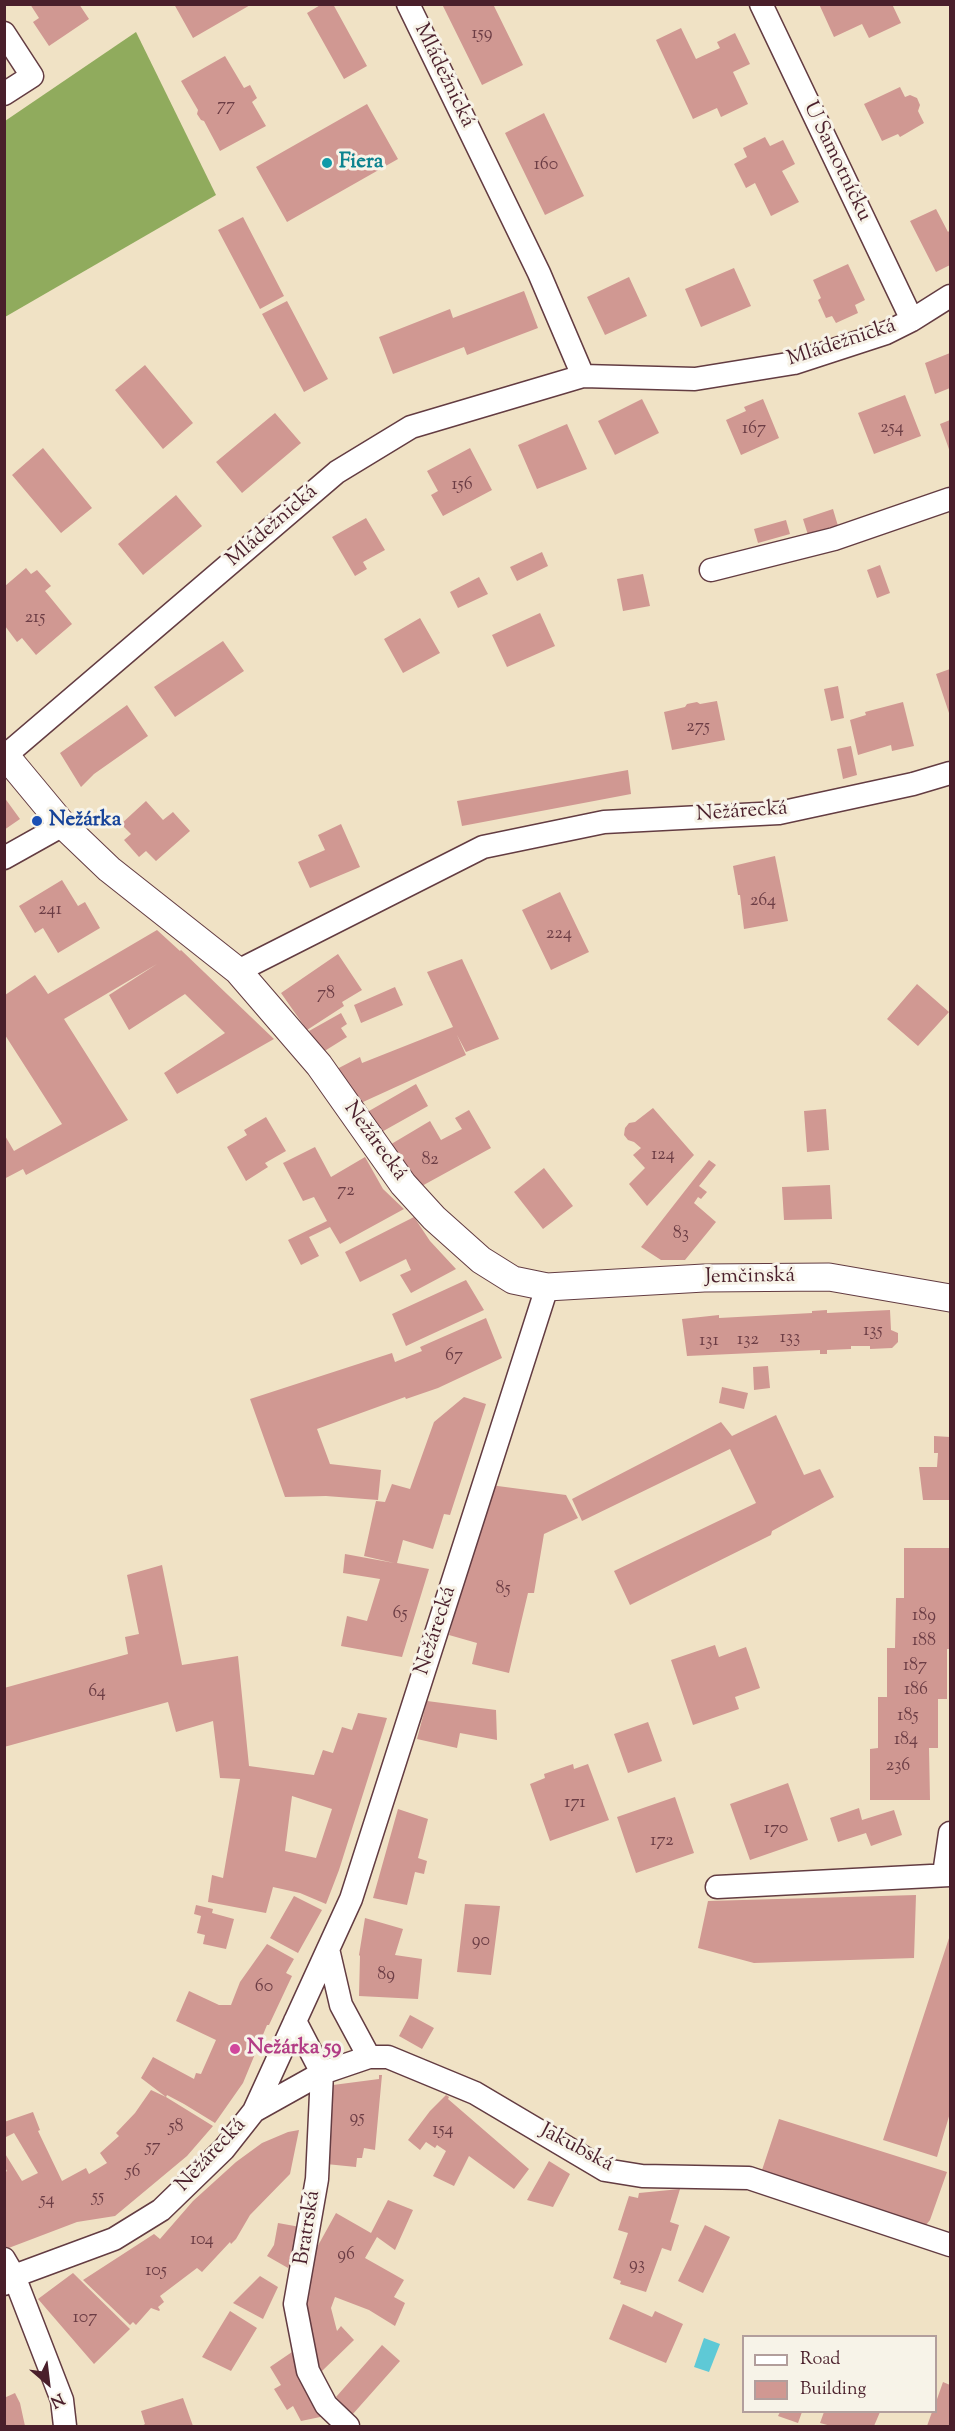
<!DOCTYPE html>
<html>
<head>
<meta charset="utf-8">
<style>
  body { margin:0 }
  #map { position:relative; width:955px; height:2431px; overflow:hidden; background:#f0e2c5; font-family:"Sorts Mill Goudy",serif }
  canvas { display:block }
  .frame { position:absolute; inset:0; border:6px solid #4a1f2b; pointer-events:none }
  .legend { position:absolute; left:742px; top:2335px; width:195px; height:78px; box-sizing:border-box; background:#f7f3e8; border:2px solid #b29e9c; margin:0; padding:8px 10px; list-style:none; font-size:18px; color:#4a1f2b }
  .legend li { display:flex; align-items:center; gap:12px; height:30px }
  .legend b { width:30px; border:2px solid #b29e9c }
  .north { position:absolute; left:18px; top:2353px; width:60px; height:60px; -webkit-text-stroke:4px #f7f3e8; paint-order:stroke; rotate:152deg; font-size:16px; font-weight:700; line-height:24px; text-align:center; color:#4a1f2b }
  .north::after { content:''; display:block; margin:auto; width:21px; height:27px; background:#4a1f2b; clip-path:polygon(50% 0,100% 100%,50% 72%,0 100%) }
</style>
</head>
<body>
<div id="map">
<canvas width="955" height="2431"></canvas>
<div class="frame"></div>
<ul class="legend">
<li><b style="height:8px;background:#fff"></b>Road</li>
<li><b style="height:16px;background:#d09892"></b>Building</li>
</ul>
<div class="north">N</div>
</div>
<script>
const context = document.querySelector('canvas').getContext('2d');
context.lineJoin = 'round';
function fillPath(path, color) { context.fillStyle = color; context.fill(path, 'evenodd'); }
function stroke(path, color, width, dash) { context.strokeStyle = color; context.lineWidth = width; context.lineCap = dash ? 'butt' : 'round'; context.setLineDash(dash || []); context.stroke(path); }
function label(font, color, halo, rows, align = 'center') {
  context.font = font + ' "Sorts Mill Goudy",serif'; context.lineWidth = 6; context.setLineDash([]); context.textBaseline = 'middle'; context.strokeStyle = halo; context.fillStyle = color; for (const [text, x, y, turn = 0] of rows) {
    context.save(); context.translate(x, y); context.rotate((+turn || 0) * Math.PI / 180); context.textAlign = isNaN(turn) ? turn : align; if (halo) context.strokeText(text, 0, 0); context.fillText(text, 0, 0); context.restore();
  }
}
fillPath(new Path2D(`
  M136,32l80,163 -211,122v-196z`), '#90ab5d');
fillPath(new Path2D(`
  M704,2338l16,6 -11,28 -15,-5z`), '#5ec9d6');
fillPath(new Path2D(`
  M30,4h49l10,15 -40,27 -16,-24 6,-4z
  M174,4h78l-59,34z
  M322,4h11l34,62 -23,13 -37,-66z
  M442,4h51l30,61 -41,20z
  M819,4h73l9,19 -32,15 -7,-14 -28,13z
  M681,28l15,31 24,-11 -3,-6 18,-9 15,31 -17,8 15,32 -27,13 -4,-9 -24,11 -37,-79z
  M225,56l19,32 6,-3 7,13 -5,4 14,24 -46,25 -16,-30 -3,-1 -4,-6 1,-4 -17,-29z
  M900,87l5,10 5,-2 7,3 3,7 -2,6 6,12 -24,14 -2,-3 -16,7 -18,-37z
  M367,104l31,55 -111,63 -31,-55z
  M544,113l40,83 -39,19 -40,-82z
  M765,137l5,9 13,-6 12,24 -13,7 17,31 -28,14 -16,-33 -9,5 -12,-24 13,-7 -4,-9z
  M936,209l12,23 2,-2v35l-14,7 -26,-51z
  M243,217l41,79 -24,13 -42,-79z
  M848,264l17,36 -10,5 3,8 -22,10 -4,-7 -6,2 -8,-18 3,-2 -8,-18z
  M734,268l17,38 -50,21 -16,-38z
  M629,277l18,39 -42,19 -18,-38z
  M524,291l14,37 -71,27 -3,-8 -71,27 -14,-37 71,-28 3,9z
  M287,301l41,78 -24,13 -42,-78z
  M950,353v35l-15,6 -10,-31z
  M145,365l48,58 -30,26 -48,-59z
  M905,395l16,41 -47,18 -16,-41z
  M642,399l17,34 -44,22 -17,-34z
  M763,399l16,39 -38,17 -15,-35 20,-9 -2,-4z
  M275,413l26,30 -59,50 -26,-31z
  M950,420v32l-10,-28z
  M567,424l20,45 -50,20 -19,-44z
  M43,448l49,60 -31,25 -49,-58z
  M470,448l22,42 -49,26 -12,-21 7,-4 -11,-20z
  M176,495l26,31 -59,49 -25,-31z
  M833,509l5,17 -30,9 -5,-16z
  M366,518l19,32 -22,12 4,7 -12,7 -23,-39z
  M786,520l4,14 -32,9 -4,-14z
  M542,552l6,14 -31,15 -7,-14z
  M880,565l10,28 -13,5 -10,-28z
  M26,568l5,6 6,-4 14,16 -6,5 27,33 -36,31 -14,-17 -5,4 -12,-16v-40z
  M643,574l7,32 -27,5 -6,-32z
  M479,577l9,17 -30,14 -8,-16z
  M540,613l15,33 -48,21 -15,-32z
  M420,618l20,35 -37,20 -19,-34z
  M223,641l21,30 -69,46 -21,-30z
  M950,669v47l-14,-42z
  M838,686l6,32 -13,3 -7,-32z
  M717,701l8,39 -53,10 -8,-38 21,-5 2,-3 10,-2 3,2z
  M903,702l11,44 -22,5 -1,-6 -33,10 -8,-35 16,-5 -1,-3z
  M127,705l21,31 -54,38 -13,13 -21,-34z
  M851,746l6,29 -14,4 -6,-30z
  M628,770l3,24 -169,32 -5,-25z
  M4,797l16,22 -16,11z
  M146,801l17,19 10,-8 17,19 -34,30 -10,-10 -7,6 -15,-17 7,-6 -10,-10z
  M341,824l19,43 -50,21 -12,-26 27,-12 -7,-15z
  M775,856l13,65 -44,8 -4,-34h-2l-5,-29z
  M62,880l16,26 7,-4 15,26 -42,25 -15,-25 -8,5 -16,-27z
  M560,892l29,60 -38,18 -29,-60z
  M157,930l23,21 1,-1 93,89 -97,55 -13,-21 61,-40 -40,-39 -56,36 -20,-35 48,-31 -93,55 64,101 -102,55 -3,-6 -19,10v-45l10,17 48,-27 -57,-89v-40l30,-20 13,19z
  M338,954l24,36 -20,12 2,4 -37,24 -26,-37z
  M462,959l37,80 -33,13 -9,-17 9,20 -114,52 -19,-36 27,-14 2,6 91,-36 -26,-55z
  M917,984l32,28 -31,34 -31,-27z
  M395,987l8,18 -42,18 -7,-18z
  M341,1013l6,11 -6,4 6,9 -24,15 -14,-21z
  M416,1084l12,22 -50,28 -16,-19z
  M653,1108l41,47 -47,51 -18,-22 16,-16 -12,-13 8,-7 -7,-6 -6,-2 -4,-5 1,-7 4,-5 6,-1z
  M826,1109l3,41 -22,2 -3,-41z
  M469,1110l22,38 -71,39 -32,-41 42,-25 11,19 21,-11 -7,-11z
  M266,1117l20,34 -21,12 3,4 -22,14 -19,-34 20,-12 -3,-5z
  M315,1147l16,30 34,-20 18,32 21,20 -64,35 -10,-17 -21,10 10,19 -18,9 -13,-25 39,-19 -13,-24 -11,4 -20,-38z
  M709,1160l7,5 -17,21 8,6 -6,7 -3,-2 -4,6 22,19 -31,38h-24l-20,-13z
  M544,1168l29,38 -30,23 -29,-37z
  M830,1185l2,34 -48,1 -2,-33z
  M414,1217l16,24 26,28 -45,24 -11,-18 11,-5 -5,-11 -46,23 -15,-30z
  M466,1280l18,30 -78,36 -14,-32z
  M827,1310v3l63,-3 1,20 7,3v9l-6,6 -22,1v-3h-19v3l-24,1v4h-7v-4l-133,6 -5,-37 37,-4v3l93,-5v-2z
  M486,1318l16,40 -64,30 -32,11 -1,-2 -88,32 13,35 51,6 -3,30 -52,-4 -41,1 -35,-98 142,-46 3,9 27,-11 -2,-4z
  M768,1366l2,22 -16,2 -1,-23z
  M722,1387l26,6 -4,16 -25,-6z
  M464,1397l22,7 -36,111 -6,-1 -11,35 -30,-9 -6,23 32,6 -27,88 -61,-11 6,-30 20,5 13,-42 -37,-6 2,-19 49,9 -30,-7 12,-55 9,1 7,-18 18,5 24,-67z
  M776,1415l28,60 16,-6 14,28 -62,34 -1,4 -141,70 -16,-34 142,-68 -26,-54 -148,72 -10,-22 149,-77 11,14z
  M934,1436l16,1v63h-27l-4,-33h18l1,-14h-4z
  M490,1485l76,10 12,23 -34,16 -10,59h-6l-19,80 -37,-9 5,-21 -28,-8z
  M904,1548h46v101h-3v50h-9v49h-9l1,52h-60v-51l8,-1v-51h9v-49h8l1,-50h8z
  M162,1565l20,100 56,-9 11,110 65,9 9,-25 10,3 9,-26 10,3 6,-17 29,5 -48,152 -13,34 -26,-11 -27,-6 -7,26 -58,-11 4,-27 11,3 17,-99 -20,-1 -7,-57 -37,11 -8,-30 -164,45v-59l124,-34 -3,-17 14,-3 -12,-59zM292,1796l40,13 -16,49 -31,-7z
  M715,1645l4,12 27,-10 14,41 -25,9 4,12 -46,16 -22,-65z
  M427,1701l69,9 1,30 -37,-7 -3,15 -40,-9z
  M648,1722l14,39 -34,12 -14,-39z
  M573,1764l1,5 14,-5 21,56 -59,21 -20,-57 15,-6 -1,-4z
  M788,1783l20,57 -58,20 -20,-56z
  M675,1797l19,56 -58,20 -19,-56z
  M859,1808l3,12 32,-10 8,25 -31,11 -5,-13 -28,9 -8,-24z
  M398,1809l30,10 -10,39 9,3 -3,13 -9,-2 -8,33 -34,-7z
  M916,1895l-2,63 -160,5 -56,-15 10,-47z
  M294,1896l28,14 -24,43 -28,-15z
  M465,1904l35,2 -9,69 -34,-3z
  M196,1905l17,4 -1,4 22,6 -8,30 -23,-5 2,-9 -8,-2 4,-17 -7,-2z
  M365,1918l38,11 -8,26 27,4 -4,40 -59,-3 1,-40 -1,-1z
  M950,1935v178l-13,44 -54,-17z
  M267,1944l27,15 -8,14 6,3 -23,49h-2l-24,58 -28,40 -31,-19 -17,-9 -1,2 47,29 -26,30 -72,60 -38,6 -71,27 -2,-76 3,-2 -3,-5v-14l18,29 16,-8 -24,-40 -10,5v-16l29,-10 7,18 -2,1 24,50 24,-13 3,6 18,-11 -7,-10 19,-17 -3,-3 19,-20 16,-23 15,7 -25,-19 12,-21 41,22 2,-6 5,1 15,-34 -40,-19 13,-30 30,14h12l9,-23z
  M410,2015l24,13 -12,21 -23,-13z
  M379,2075h3l-7,75 -11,-2 -2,10h-5l-1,9 -30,-3 7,-79 46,-6z
  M446,2095l3,2 -1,2 81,70 -15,20 -45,-33 -15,30 -21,-10 13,-25 -9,-6 -2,3 -9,-6 -6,8 -12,-10 22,-29z
  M779,2119l168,53 -17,48 -5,6 -163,-56z
  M299,2130l-9,44 -40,41 -14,24 -5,5 -1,-2 -28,30 -5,-4 -37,28 4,6 -6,5 2,3 -1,1 -8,-3 -15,17 -3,-3 -3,3 -47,-45 71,-46 6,5 33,-38 43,-39 26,-19 26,-11z
  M549,2161l21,13 -17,33 -26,-7z
  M680,2189l-10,33 9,3 -8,26 -9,-3 -16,44 -26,-8 1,-3 -8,-3 15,-45 -10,-3 11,-34 9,2 1,-5z
  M388,2200l25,10 -18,40 -18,-13 -12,21 39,22 -10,17 11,6 -10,23 -26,-16 -34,-13 -4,11 6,23 4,-5 13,14 -33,32 -18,-70 7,-42 26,-47 35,20z
  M278,2223l22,4 -7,28 -5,13 -21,-12 7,-11z
  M705,2225l25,12 -27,56 -25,-12z
  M73,2273l57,56 -36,35 -56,-65z
  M260,2276l18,11 -15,32 -30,-16z
  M623,2304l29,13 3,-6 28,13 -17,39 -57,-24z
  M230,2311l27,17 -26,43 -29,-14z
  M382,2345l18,16 -48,54 -16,-18z
  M292,2352l18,25 20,38 -29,6 -8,-15 -6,4 -13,-21 7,-4 -11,-18z
  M943,2382l7,3v41h-23l5,-14h4v-10z
  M15,2393l5,10 5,23h-21v-28z
  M183,2398l10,28h-51l3,-2 -4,-13z
  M780,2412h22l-4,11 -20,-7z
  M824,2412h56l-6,14h-43l-11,-3z`), '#d09892');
const minor = new Path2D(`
  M408,4l131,269 44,103
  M761,4l151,316
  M4,33l28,43 -28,18
  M711,570l123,-31 116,-40
  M6,755l331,-283 74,-45 172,-51 112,3 99,-16 92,-30 26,-13 38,-24
  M4,858l59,-33
  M238,971l245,-124 121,-25 175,-9 134,-29 37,-11
  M944,1874l6,-41
  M717,1887l233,-12
  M328,1949l13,56 28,52
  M295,2021l27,52 -5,106 -22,125 13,67 18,34 22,21
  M254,2111l68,-38 47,-16h19l87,36 130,77 37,6 107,2 201,67
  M4,2259l10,17 48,124 3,26
  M4,2284l10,-8 100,-37 47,-29 63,-61 30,-38 97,-212 196,-612`);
const tertiary = new Path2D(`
  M4,754l59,71 46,44 129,102 81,94 84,119 31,34 47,42 32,20 34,7 157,-9 125,-1 121,21`);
stroke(minor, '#633c42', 25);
stroke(tertiary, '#633c42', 29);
stroke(minor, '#fff', 22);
stroke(tertiary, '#fff', 27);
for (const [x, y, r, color] of [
  [327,163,6,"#0f9aa8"],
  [37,821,6,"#1a4fb4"],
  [235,2049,6,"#d1479c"]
]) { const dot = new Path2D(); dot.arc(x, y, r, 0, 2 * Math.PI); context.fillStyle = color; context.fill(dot); stroke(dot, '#f7f3e8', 2); }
label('18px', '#6c3d45', null, [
  ["159",482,35],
  ["77",226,107],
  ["160",546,166],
  ["254",892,429],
  ["167",754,430],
  ["156",462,486],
  ["215",35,619],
  ["275",698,728],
  ["264",763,902],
  ["241",50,911],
  ["224",559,935],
  ["78",326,995],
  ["124",663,1156],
  ["82",430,1161],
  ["72",346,1192],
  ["83",681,1235],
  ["135",873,1332],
  ["133",790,1339],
  ["132",748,1341],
  ["131",709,1342],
  ["67",454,1357],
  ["85",503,1590],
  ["65",400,1615],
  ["189",924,1617],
  ["188",924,1642],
  ["187",915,1667],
  ["186",916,1691],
  ["64",97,1693],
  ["185",908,1717],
  ["184",906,1741],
  ["236",898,1767],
  ["171",575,1804],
  ["170",776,1830],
  ["172",662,1842],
  ["90",481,1942],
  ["89",386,1976],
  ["60",264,1988],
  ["95",357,2119],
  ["58",176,2128],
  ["154",443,2131],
  ["57",153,2148],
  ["56",133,2173],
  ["55",98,2198],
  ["54",47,2201],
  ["104",202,2241],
  ["96",346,2256],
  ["93",637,2266],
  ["105",156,2272],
  ["107",85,2319]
]);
label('21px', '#4a1f2b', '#f7f3e8', [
  ["Mládežnická",443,76,64],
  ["U Samotníčku",836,162,64],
  ["Mládežnická",842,344,-18],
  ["Mládežnická",273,527,-41],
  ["Nežárecká",742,813,-4],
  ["Nežárecká",374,1142,54],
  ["Jemčinská",750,1278,-1],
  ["Nežárecká",437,1631,-72],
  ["Jakubská",576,2149,28],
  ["Nežárecká",212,2156,-47],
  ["Bratrská",309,2228,-81]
]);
label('bold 21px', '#0d838f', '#f7f3e8', [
  ["Fiera",339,163]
], 'left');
label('bold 21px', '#164399', '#f7f3e8', [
  ["Nežárka",49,821]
], 'left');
label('bold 21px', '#b23c85', '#f7f3e8', [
  ["Nežárka 59",247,2049]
], 'left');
</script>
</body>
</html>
